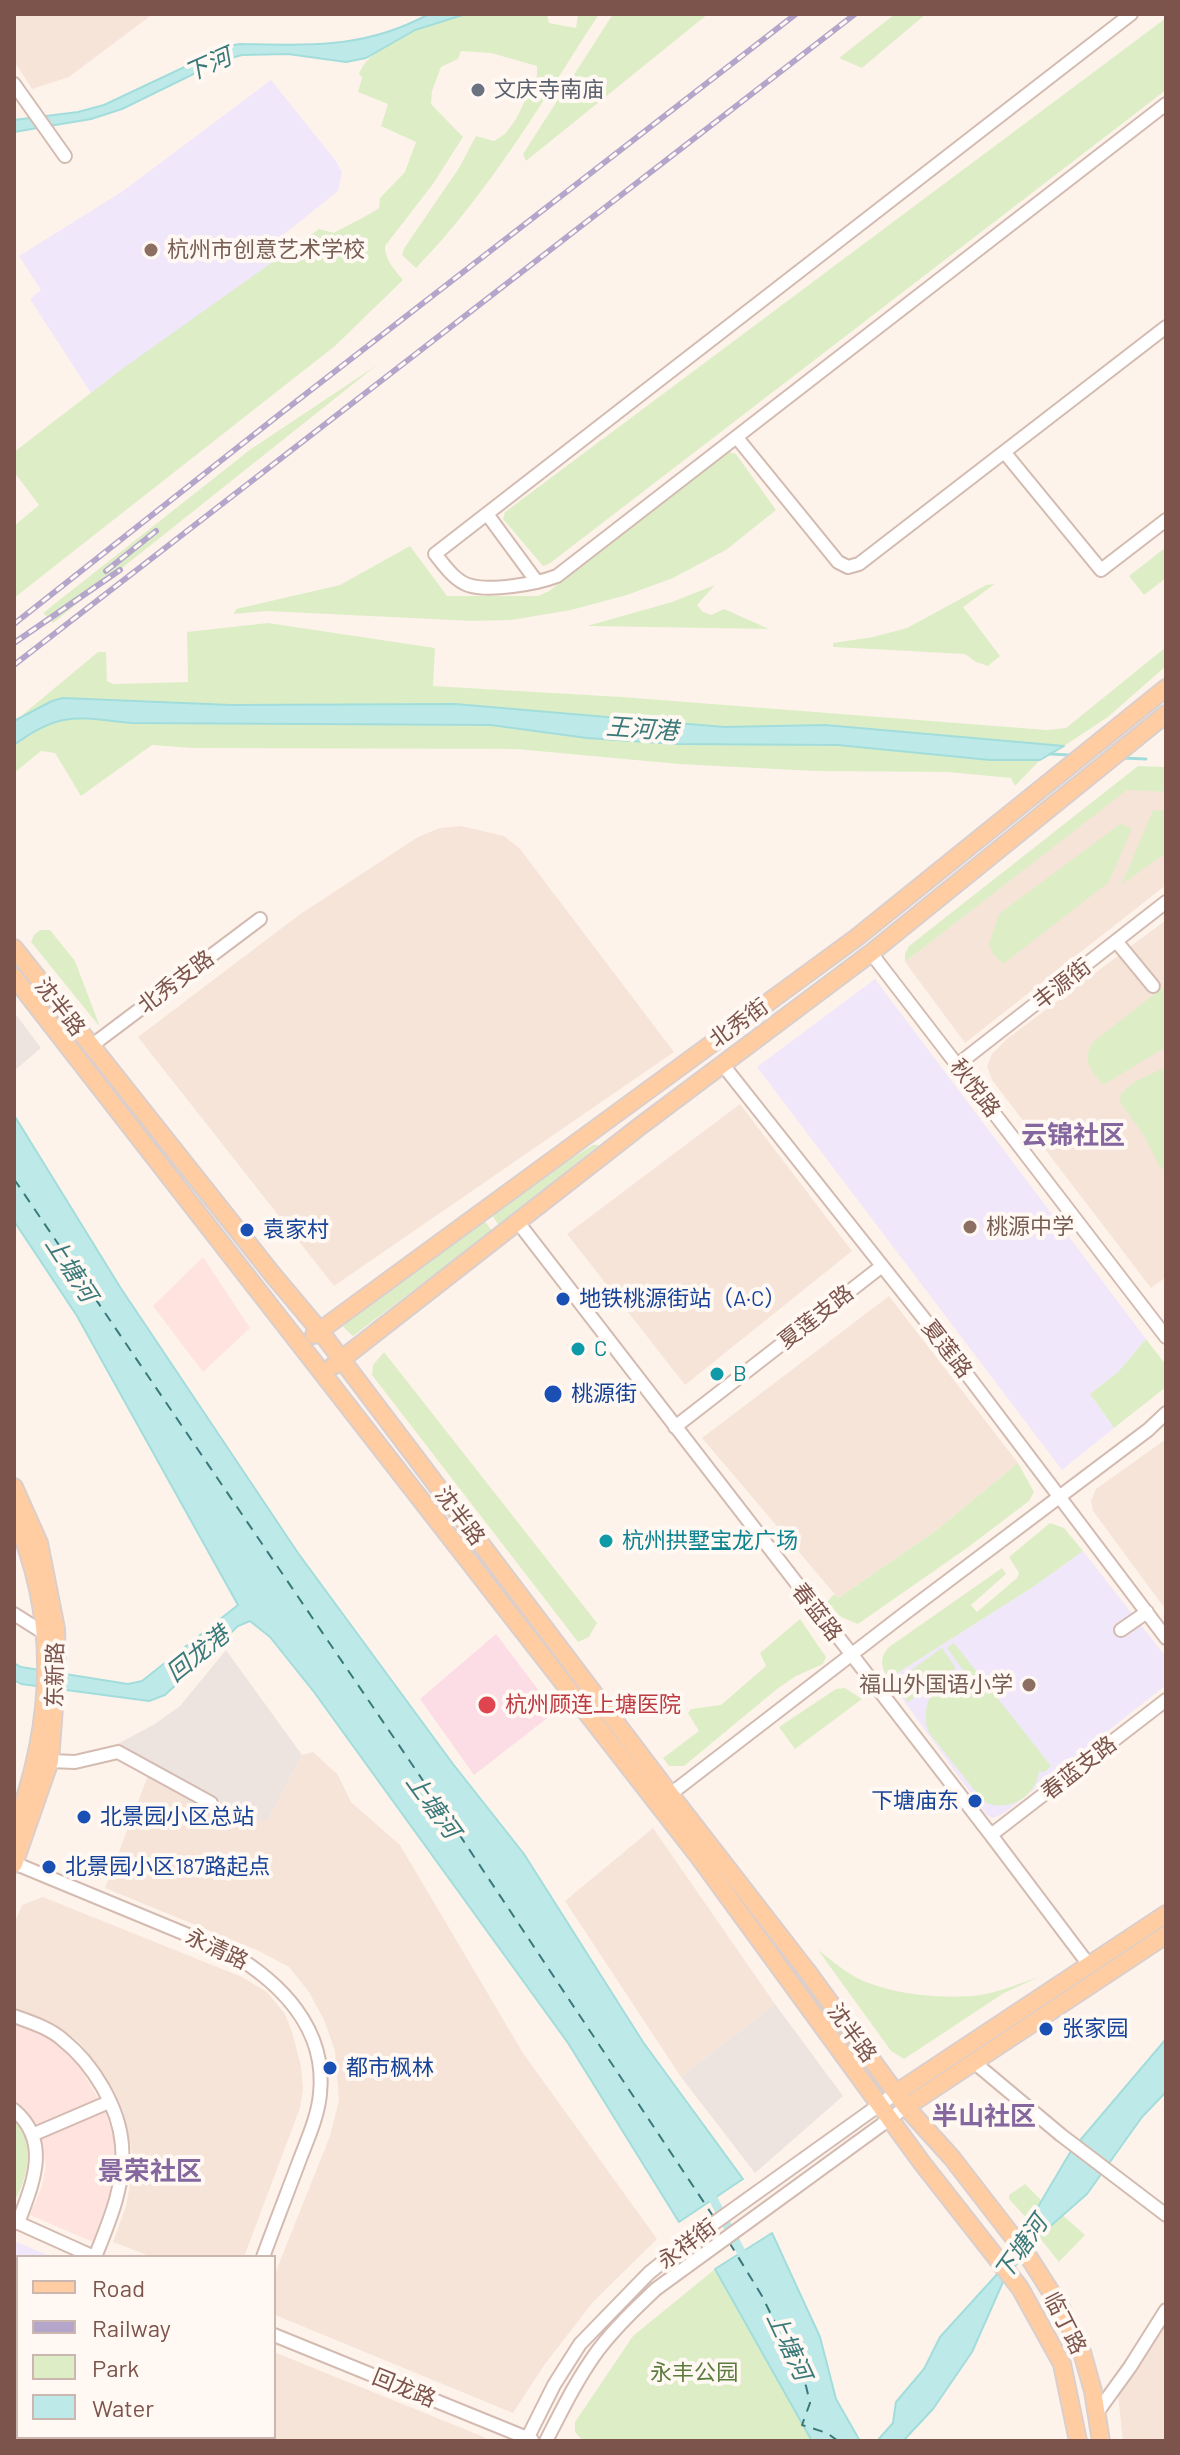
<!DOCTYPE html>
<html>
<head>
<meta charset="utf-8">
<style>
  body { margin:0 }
  #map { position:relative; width:1180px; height:2455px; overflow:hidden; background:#fef3eb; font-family:Barlow,sans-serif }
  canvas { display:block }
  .frame { position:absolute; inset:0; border:16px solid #7c544b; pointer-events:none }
  .legend { position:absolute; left:16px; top:2255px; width:260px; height:184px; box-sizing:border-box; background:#fff8f3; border:2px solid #cbb6b0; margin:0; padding:10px 14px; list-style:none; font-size:24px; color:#7c544b }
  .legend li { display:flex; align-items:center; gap:16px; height:40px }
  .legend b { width:40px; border:2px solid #cbb6b0 }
</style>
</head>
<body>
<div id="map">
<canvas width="1180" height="2455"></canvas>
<div class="frame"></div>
<ul class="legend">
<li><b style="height:10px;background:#ffcda1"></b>Road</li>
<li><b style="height:10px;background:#b4a6ca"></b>Railway</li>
<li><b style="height:22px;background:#ddeec7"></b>Park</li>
<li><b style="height:22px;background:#bdeae9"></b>Water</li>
</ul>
</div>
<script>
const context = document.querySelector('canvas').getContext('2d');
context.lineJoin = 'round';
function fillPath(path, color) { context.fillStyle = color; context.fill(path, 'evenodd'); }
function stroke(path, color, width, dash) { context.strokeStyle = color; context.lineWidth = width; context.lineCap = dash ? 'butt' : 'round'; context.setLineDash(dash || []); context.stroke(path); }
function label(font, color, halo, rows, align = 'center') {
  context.font = font + ' Barlow,"Noto Sans SC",sans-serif'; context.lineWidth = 8; context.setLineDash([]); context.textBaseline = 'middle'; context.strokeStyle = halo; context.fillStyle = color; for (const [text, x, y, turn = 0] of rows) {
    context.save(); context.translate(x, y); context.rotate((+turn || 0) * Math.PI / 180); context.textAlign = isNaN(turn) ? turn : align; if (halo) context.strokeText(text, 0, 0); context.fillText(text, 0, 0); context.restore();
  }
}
fillPath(new Path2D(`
  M14,14h139l-84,63 -37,12 -18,-28z
  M1127,789l39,3v93l-201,158 -60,-81z
  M461,826l43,10 16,13 154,203 -340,234 -196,-249 161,-122 119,-78 22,-9z
  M1166,920v357l-15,11 -159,-208 -5,-14 5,-12 16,-16z
  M740,1104l112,147 -167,134 -118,-151z
  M889,1296l129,167 -84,69 -96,66 -136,-160z
  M1166,1439v171l-73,-99 -2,-10 5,-12z
  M313,1752l25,23 13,27 49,43 123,208 134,186 -64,63 -48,62 -32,49 -238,-98 -1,-39 56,-140 9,-36 -4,-49 -11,-31 -15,-28 -20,-25 -30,-16 -154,-63 44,-115 119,47 34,-65z
  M653,1828l122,176 -94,73 -116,-176z
  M43,1897l199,80 25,15 18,22 7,18 9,34 2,22 -3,20 -56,149h-92l-39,-15 13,-36 5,-27 1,-26 -9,-42 -9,-21 -34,-47 -22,-16 -44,-20v-83l8,-19z
  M1166,2325v116h-43l-5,-46z
  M274,2352l210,85 3,4h-281l2,-4h66z`), '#f6e4d8');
fillPath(new Path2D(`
  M203,1257l47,71 -47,44 -50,-66z
  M14,2022l42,20 22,21 28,50 8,27v31l-5,24 -16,47 -63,-27 12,-29 4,-20 -7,-33 -10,-16 -15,-13z`), '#fee3de');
fillPath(new Path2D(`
  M14,1012l27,36 -27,23z
  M226,1650l76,105 -34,65 -50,2 -69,-49 -28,-14 -9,-12 43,-23 25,-18z
  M775,2004l68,92 -88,77 -74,-96z`), '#ede4e0');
fillPath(new Path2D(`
  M271,80l65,81 6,11 -4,19 -60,48 -10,54 -159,128 -79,-122 11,-9 -22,-34 104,-65z
  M875,979l271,360 -28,33 -28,22 24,34 -52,42 -305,-403z
  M1083,1551l83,106v28l-163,129 -11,4 -6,-4 -98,-135 145,-92z
  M14,2241l38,16h-34v180h157l-1,4h-160z`), '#f0e7fb');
fillPath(new Path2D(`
  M496,1634l59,78 -81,63 -54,-76z`), '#fcdde6');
fillPath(new Path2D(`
  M466,14h81l2,9 27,5 2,-14h21c-57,88 -110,179 -183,254l-14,-13 3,-8 54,-79 17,-32 18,5 11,-7 11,-15 21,-43v-10l-46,-13 -30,-2 -3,8 -17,8 -9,24 -1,13 32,33 -30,47 -48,62c0,14 9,23 18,34l-68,66 -321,252v-72l25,-21 -25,-33v-20l108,-83 197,-140 15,4c15,-9 30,-15 45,-25l1,-10 25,-26 11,-30 -35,-16 7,-22 -30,-12 4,-14 -3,-5c16,-34 73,-49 107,-59z
  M613,14h95l-182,147 -3,-7z
  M895,14h31l-64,54 -23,-10z
  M1166,18v72l-617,474 -6,2 -40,-47 2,-7z
  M377,365l-324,258 -10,-10 208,-164z
  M729,452l7,2 40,56 -50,40 -53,28 -46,17 -56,15 -60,10 -39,1 -205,-10 -33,3 2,-5 104,-24 70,-39 37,50h91l11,-5z
  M1166,547v31l-22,17 -15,-19z
  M995,584l-32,23 37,49 -12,10 -12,-4 -11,-8 -132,-7v-4l40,-6 34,-9 79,-43z
  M715,585l-18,20 6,7 8,3 13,-6 45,20 -182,-3 85,-24z
  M268,623l167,25 -2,38 189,11 425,33 19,-2 100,-81v19l-58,51 -44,29 -239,-21 -101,2 -269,-23 -224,1 -168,-7 -42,18 77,-64h8l1,29 6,3 75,-2 -1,-50z
  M74,718l59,5 358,2 96,13 90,6 161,1 152,15h50l-25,26 -4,-8 -63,-6 -134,-1 -135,-7 -163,-15 -324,-1 -40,-3 -71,51 -26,-43 -14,-2 -27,22v-28l23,-18z
  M1138,766l28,1v25l-39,-2 -222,172v-8l4,-8z
  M1153,810l13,1v42l-44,31z
  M1120,824l12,4 -23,54 -106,82 -10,-10 -4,-10 10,-30z
  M40,930h10l25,31 25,66 -69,-85 3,-7z
  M1166,985v62l-63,38c-12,-15 -22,-25 -10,-43z
  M1166,1067v104l-7,-5 -14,-29 -25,-35 1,-9 15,-12z
  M593,1145h6l-100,81 -7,-11 60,-44z
  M484,1220l8,11 -139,105 -10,-9 6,-7z
  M1146,1339l20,26v22l-52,41 -24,-34 28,-22z
  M384,1352l213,271 -8,14 -11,5 -206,-267 1,-10z
  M1018,1463l16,29 -5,9 -62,47 -109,76 -17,-7 -14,-15 7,-8 4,4 96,-66z
  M1050,1523l14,5 19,23 -50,36 -145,92c-7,-13 -9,-21 1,-32l113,-79 4,6 -35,31 6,7 40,-34 2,-5 -10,-16z
  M800,1619l26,38 -3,7 -27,12 -19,13 -93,77h-15l-6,-8 36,-27 -11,-18 3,-4 30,-4 45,-39 -6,-13z
  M954,1643l97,123 -8,7 -4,-3c-2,27 -31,43 -55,32l-55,-69c-11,-28 7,-58 37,-59l-19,-26z
  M942,1648l14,20 -48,34 -15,-19z
  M845,1688l17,11 -67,50 -16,-22 57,-38z
  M818,1950c11,8 22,18 34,25 31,19 93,25 128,20 20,-3 40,-12 59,-18l-35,16 -100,66 -13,-8z
  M14,2115c20,26 16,60 0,87z
  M1025,2184l18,18 -14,19 -20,-22v-4z
  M1058,2211l27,24 -26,27 -20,-25z
  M715,2269l97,172 -230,-1 -7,-8v-10l58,-86z`), '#ddeec7');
const water = new Path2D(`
  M429,14h37l-51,16 -49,28 -20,4 -58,-8 -46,1 -22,6 -98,48 -31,10 -77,13v-12l64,-8 26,-7 125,-59 11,-2c70,1 125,5 189,-30z
  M63,698l168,7 224,-1 269,23 101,-2 239,21 -24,14h-50l-152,-15 -161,-1 -90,-6 -96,-13 -358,-2c-55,-5 -72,-13 -119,22v-24l38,-20z
  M14,1115l106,172 178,266 155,211 71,90 119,188 100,137 -64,43 -111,-179 -254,-351 -44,-55 -20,-16 -12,5 -73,69 -16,6 -128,-17 -7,-4v-17l7,4 107,17 14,-3 96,-76 -161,-289 -63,-95z
  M1166,2039v53l-24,25 -55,77 -49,43 -35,45 -31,70 -39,57 -30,32h-26l16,-18 3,-21 28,-33 16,-32 60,-66 71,-120z
  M772,2233l48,104 16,62 24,42h-48l-97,-172z`);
fillPath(water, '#bdeae9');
stroke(water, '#a2dddc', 2);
stroke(new Path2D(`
  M1050,754l20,1
  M1122,758l24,1`), '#a2dddc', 3);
stroke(new Path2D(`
  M709,2191l38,72`), '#bdeae9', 9);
stroke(new Path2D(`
  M14,1179l429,631 270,406
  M729,2242l33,54 44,90 4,17 -8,22 25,8 11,8`), '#3a797a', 2, [10, 8]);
const minor = new Path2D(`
  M1131,14l-696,540c9,11 19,26 33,31 21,7 68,-1 89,-9l609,-472
  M14,84l51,72
  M738,439l100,123 10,5 11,-3 307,-237
  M1005,453l96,117 65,-50
  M487,514l50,68
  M1116,941l37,45
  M871,953l295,384
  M91,1046l169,-127
  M723,1065l221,279 222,294
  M957,1065l209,-163
  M517,1221l474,614 98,130
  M675,1427l207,-161
  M14,1614l30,19
  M1121,1630l26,-18
  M50,1761l25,1 43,-10 93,51
  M664,1799l240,-185 244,-184 18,-17
  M991,1835l175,-135
  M14,1863l215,89c51,30 98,76 91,142 -2,22 -12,44 -20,65 -12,32 -25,65 -37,98
  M14,2016c16,6 36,12 49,24 30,24 56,67 59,105 4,38 -13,77 -27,112
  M975,2063l86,72 105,80
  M14,2110c38,32 18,75 4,113
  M32,2135l77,-33
  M14,2221l80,36
  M274,2335l258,105
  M1096,2414l34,-47 36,-57
  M192,2441l2,-4
  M526,2441l28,-56 26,-41 69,-71 36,-29 211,-151
  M546,2441c16,-31 32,-64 53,-92 17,-22 37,-41 57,-60l250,-182`);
const major = new Path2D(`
  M14,948l259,327 47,56 350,463 137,177 99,136 46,51 78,101 31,49 21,44 11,39 8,50
  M14,977l685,880 223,306 98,125 42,76 16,77
  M314,1335l542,-397 310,-250
  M333,1366l306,-239 232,-174 295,-239
  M14,1487l25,56 17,86 1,37 -7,95 -36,103
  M14,1516c46,103 39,211 0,314
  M896,2093l270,-179
  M906,2107l260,-172`);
stroke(minor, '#d4bbb1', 16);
stroke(major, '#dacfcd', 20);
stroke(minor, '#fff', 12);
stroke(major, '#ffcda1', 16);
const rail = new Path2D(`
  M106,571l50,-40
  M14,624l266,-210 516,-400
  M14,643l106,-73
  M14,665l841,-651`);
stroke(rail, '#b4a6ca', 6);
stroke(rail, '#fff8f3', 3, [9]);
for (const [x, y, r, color] of [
  [478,90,8,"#6b7280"],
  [151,250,8,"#8d6e63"],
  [970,1227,8,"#8d6e63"],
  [247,1230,8,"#1a4fb4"],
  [563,1299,8,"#1a4fb4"],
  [578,1349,8,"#0f9aa8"],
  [717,1374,8,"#0f9aa8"],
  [553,1394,10,"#1a4fb4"],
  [606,1541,8,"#0f9aa8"],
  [1029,1685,8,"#8d6e63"],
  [487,1705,10,"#e0444e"],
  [975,1801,8,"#1a4fb4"],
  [84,1817,8,"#1a4fb4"],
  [49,1867,8,"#1a4fb4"],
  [1046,2029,8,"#1a4fb4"],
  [330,2068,8,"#1a4fb4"]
]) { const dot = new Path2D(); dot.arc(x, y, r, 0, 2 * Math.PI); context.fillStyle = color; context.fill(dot); stroke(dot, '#fff8f3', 3); }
label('22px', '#5b616d', '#fff8f3', [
  ["文庆寺南庙",494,90]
], 'left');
label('22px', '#785e54', '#fff8f3', [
  ["杭州市创意艺术学校",167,250],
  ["桃源中学",986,1227],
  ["福山外国语小学",1013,1685,"right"]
], 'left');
label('22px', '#7c544b', '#fff8f3', [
  ["北秀支路",176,982,-37],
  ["丰源街",1062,984,-38],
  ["沈半路",60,1007,52],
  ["北秀街",739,1023,-36],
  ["秋悦路",975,1088,52],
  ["夏莲支路",816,1317,-38],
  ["夏莲路",947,1349,52],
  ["沈半路",460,1516,53],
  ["春蓝路",817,1612,52],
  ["东新路",55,1675,-89],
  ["春蓝支路",1079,1768,-38],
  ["永清路",217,1949,25],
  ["沈半路",852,2033,54],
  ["永祥街",687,2244,-37],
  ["临丁路",1065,2323,63],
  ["回龙路",404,2388,22]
]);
label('22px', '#164399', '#fff8f3', [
  ["袁家村",263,1230],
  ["地铁桃源街站（A·C）",579,1299],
  ["桃源街",571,1394],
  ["下塘庙东",959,1801,"right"],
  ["北景园小区总站",100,1817],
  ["北景园小区187路起点",65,1867],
  ["张家园",1062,2029],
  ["都市枫林",346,2068]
], 'left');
label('22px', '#0d838f', '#fff8f3', [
  ["C",594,1349],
  ["B",733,1374],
  ["杭州拱墅宝龙广场",622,1541]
], 'left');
label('22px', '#be3a42', '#fff8f3', [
  ["杭州顾连上塘医院",505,1705]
], 'left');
label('22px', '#5b7c3e', '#fff8f3', [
  ["永丰公园",694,2373]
]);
label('italic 24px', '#3a797a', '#fff8f3', [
  ["下河",208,65,-24],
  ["王河港",642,729,4],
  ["上塘河",71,1269,57],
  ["回龙港",198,1654,-39],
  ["上塘河",433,1806,54],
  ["下塘河",1021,2248,-55],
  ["上塘河",789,2346,65]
]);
label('bold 26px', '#83679e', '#fff8f3', [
  ["云锦社区",1073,1135],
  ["半山社区",984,2116],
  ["景荣社区",150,2171]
]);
</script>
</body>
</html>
